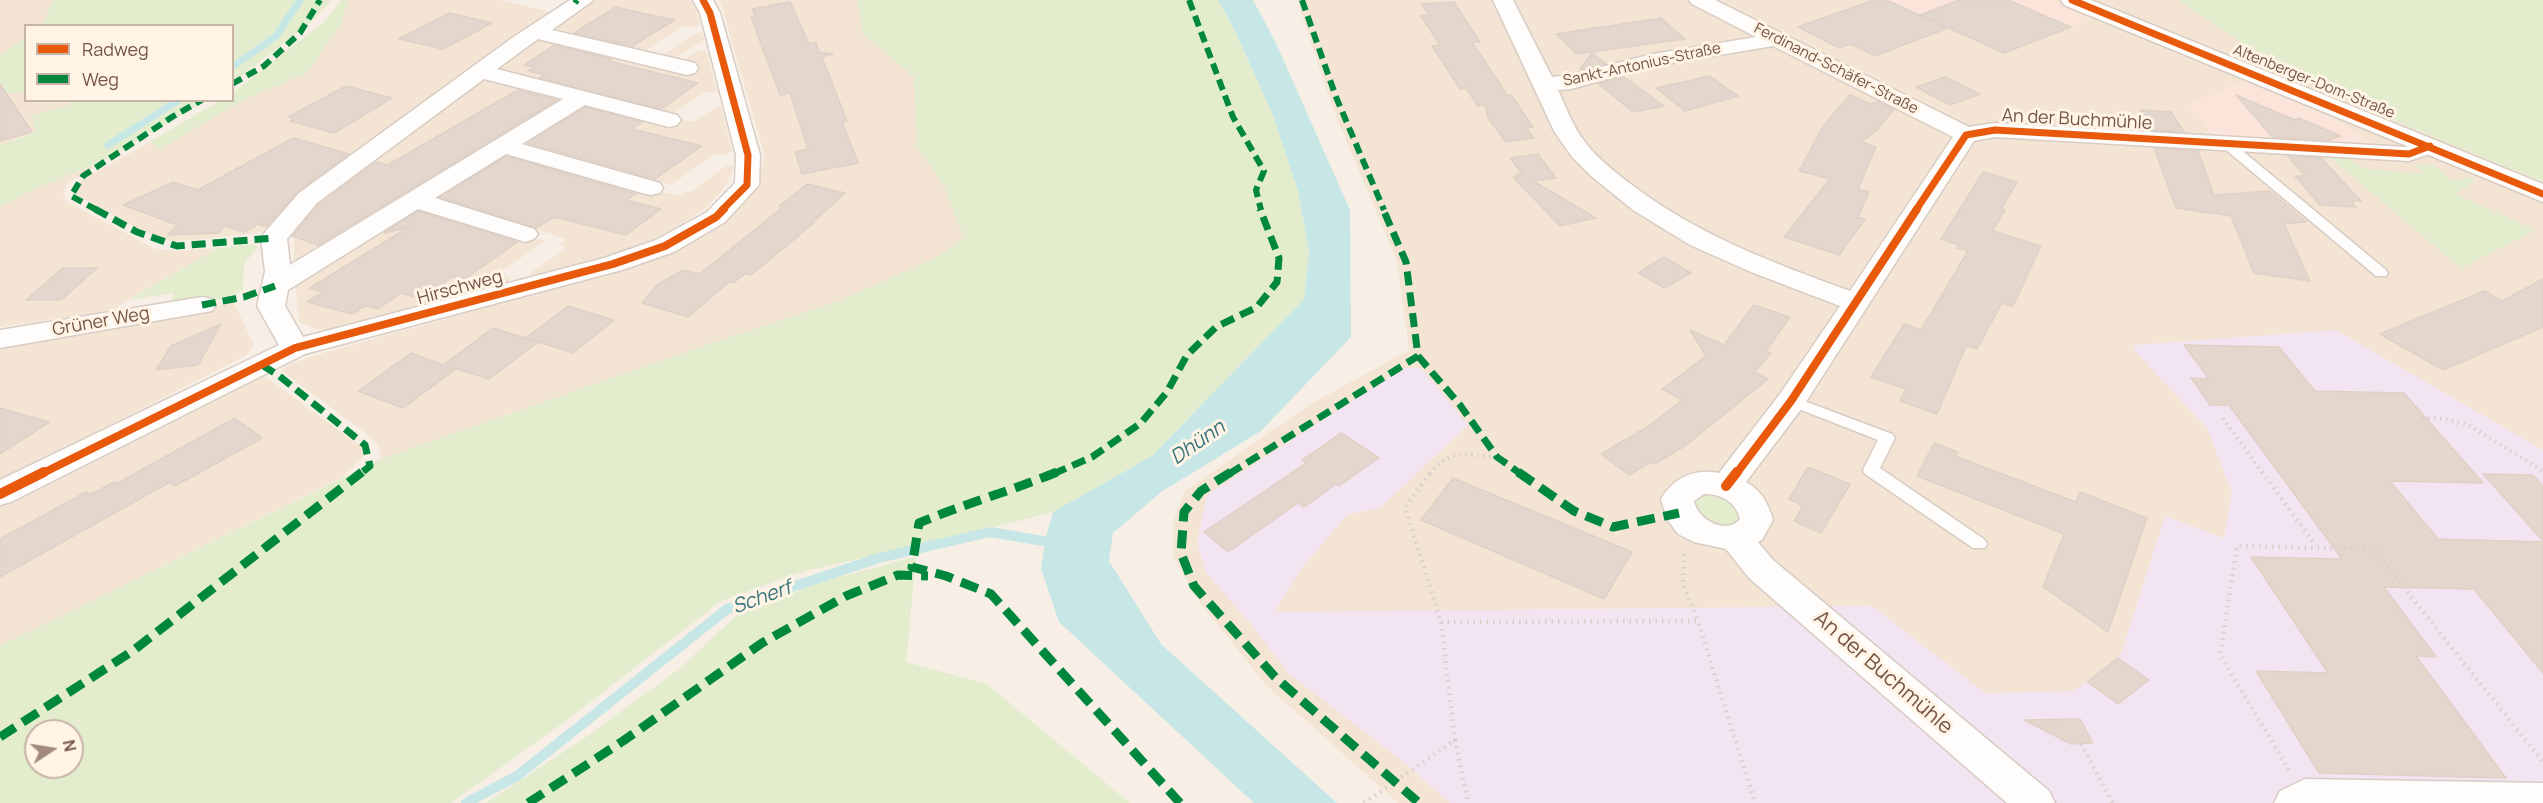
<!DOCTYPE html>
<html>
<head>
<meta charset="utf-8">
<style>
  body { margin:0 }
  #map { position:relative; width:2543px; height:803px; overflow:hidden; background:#f7efe5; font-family:Manrope,sans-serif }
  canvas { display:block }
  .legend { position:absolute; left:24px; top:24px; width:210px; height:78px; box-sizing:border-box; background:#fff4e6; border:2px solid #c8b4a6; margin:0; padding:8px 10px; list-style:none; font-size:18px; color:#755445 }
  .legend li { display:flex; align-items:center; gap:12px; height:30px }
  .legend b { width:30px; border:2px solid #c8b4a6 }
  .north { position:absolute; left:24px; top:719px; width:60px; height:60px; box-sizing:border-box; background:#fff4e6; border:2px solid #c8b4a6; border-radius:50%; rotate:78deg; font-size:16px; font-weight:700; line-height:24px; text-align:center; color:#755445 }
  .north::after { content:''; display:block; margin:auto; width:21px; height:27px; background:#a28a7d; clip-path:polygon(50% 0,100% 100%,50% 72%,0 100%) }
</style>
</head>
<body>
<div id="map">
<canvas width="2543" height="803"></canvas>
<ul class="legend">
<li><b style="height:8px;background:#e8590c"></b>Radweg</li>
<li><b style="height:8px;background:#00873e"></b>Weg</li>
</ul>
<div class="north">N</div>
</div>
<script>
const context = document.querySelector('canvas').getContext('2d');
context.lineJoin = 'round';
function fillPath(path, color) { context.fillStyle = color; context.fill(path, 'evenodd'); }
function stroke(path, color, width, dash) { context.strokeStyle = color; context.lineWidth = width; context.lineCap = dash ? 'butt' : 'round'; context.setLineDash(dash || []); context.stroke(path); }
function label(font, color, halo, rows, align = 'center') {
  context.font = font + ' Manrope,sans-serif'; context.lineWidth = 6; context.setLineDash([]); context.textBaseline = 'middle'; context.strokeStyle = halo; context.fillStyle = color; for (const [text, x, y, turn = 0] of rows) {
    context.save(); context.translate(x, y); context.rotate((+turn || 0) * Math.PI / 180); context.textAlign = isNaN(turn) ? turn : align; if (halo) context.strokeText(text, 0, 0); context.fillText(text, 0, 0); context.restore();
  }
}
fillPath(new Path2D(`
  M0,0h54l-12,25 -16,1 -1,12 -25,17z
  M348,0h152l51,12 -252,181 -38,40 -84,8 -16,-1 -83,-44 -2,-8 6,-8 68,-38 10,7 87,-51 60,-25 33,-48z
  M599,0h92l4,6 5,18 -6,3 -11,-1 -37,24 -92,-22 27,-20z
  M720,0h137l6,34 51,43 3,70 27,39 20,51 -29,21 -96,43 -130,43 -328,115 -1,-10 -8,-11 -89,-66 -1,-2 8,-6 33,-11 291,-81 37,-12 34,-15 72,-63 6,-17 1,-12z
  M1297,0h881l67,45 2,14 296,123v621h-1145l-131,-117 -68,-84 -25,-45v-37l11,-29 126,-87 98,-54 -12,-89 -64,-152z
  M697,33h5l2,7 -28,18 -12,-4z
  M543,36l135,27 19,-12h7l3,1 10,40h-12l-33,22 -177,-42z
  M490,81l73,18 -269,171v-31l13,-25 12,-12 161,-120z
  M25,91l1,9 43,1 -1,4 -36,11 4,16 -36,13v-50z
  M582,103l111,19 26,-16h2l11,45 -8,4 -10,-1 -43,31 -16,-5 -3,2 -137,-36z
  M508,152l170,44 8,-5 5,1 36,-27 7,1 -5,14 -9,13 -13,14 -40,26 -51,21 -85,22 -2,-2 38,-26 -8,-3 8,-6 -136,-39z
  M103,161l-36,23 -4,11 4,7 89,47 19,2 43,-3 -96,55 -6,7 -116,17v-120l34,-18z
  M422,206l123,35 -46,32 12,6 -7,5 -171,45h-17l-17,-7 -4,-41z
  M234,303l20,42 -9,11 -245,125v-137z
  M261,376l5,1 94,69 5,9 -22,22 -343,169v-141l149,-78z`), '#f3e4d4');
fillPath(new Path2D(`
  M1886,0h164l44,18 -91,35z
  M2244,80l89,39 38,22 -9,5 -149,-9 -23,-33z`), '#fbe5da');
fillPath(new Path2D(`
  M2336,330l207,120v353h-1093l-50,-44 -111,-85 -39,-51 -44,-50 -9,-31 10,-47 196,-127h18l47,57 -88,83 -32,6 -47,55 -27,43 598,-6 113,87 89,-2 47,-37 44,-138 59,22 8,-45 -25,-65 -74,-79 2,-4z`), '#f2e4f1');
fillPath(new Path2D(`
  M54,0h278l-22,23 -77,59 -1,-56 -190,-1z
  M342,0h6l-8,25 -33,48 -60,25 -87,51 -10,-7 69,-41 13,-1 1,-8 89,-68z
  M857,0h361l17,31 38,84 25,76 11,61 -5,47 -152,157 -99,56 -117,30 -131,29 -84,30 -154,119 -116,83h-451v-157l381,-187 328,-115 130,-43 96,-43 29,-21 -20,-51 -27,-39 -3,-70 -51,-43zM36,731h36v36h-36z
  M2178,0h365v182l-297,-123 -1,-14z
  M25,38v53l-25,4v-40z
  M69,101v-1l136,1 -102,60 -69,28 -34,18v-62l36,-13 -5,-16 37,-11z
  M2329,157l20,2 17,10 59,5 -11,-10 19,1 16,13 10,3 6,-4 11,4 -21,13 81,36 -75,38z
  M253,244l5,3 -14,17 -1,26 -15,8 -49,7 -8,-2 3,-10 -46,7 90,-52z
  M1715,495c13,5 22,9 24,24l-6,8 -28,-3 -13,-16c5,-11 11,-12 23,-13z
  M910,558h6l-10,104 81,22 143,119h-644l103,-68 90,-66 57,-53 82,-33z`), '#e3edce');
fillPath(new Path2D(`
  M1218,0h35l22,41 75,169 1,127 -90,94 -100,61 -48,41 -4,28 52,83 176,159h-83l-195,-181 -18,-53 4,-28 8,-29 99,-56 152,-157 5,-47 -11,-61 -25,-76 -38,-84z`), '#c7e7e7');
stroke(new Path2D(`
  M232,67l44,-31 24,-36
  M108,145l71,-45`), '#c7e7e7', 7);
stroke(new Path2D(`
  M466,803l51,-27 210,-167 152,-51 111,-26 65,11`), '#c7e7e7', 10);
const building = new Path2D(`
  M1874,0h12l62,28 -73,28 -24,-12 -12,4 -41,-21z
  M1959,0h49l63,27 -67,26 -84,-38z
  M790,2l19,42 7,-2 3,10 14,2 -11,3 25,64 -5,1 16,41 -56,11 -7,-22 13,-3 -18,-56 -10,2 -29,-78 4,-1 -3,-7z
  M1454,2l26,40h-8l35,53h4l22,32 -6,1 7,10 -28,4 -18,-24 -3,-13 -7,1 -12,-18 -6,1 -28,-43 8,-1 -19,-29 8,-1 -7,-11z
  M616,7l30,7 29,6 -43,26 -58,-13z
  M449,13l43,10 -49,26 -44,-10z
  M1661,18l24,21 -109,15 -20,-20z
  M554,45l57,14 -3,2 90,22 -37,26 -122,-31 6,-3 -17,-4 7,-4 -11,-2z
  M1592,53l14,11 -25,6 -1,-1z
  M1710,76l28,20 -53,15 -29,-23z
  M1624,77l40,29 -31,6 -35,-28z
  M1945,77l35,17 -30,11 -34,-18z
  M0,84l32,48 -32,9z
  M346,86l46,12 -58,35 -44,-12 5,-2 -7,-2z
  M518,90l39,10 -239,145 -26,-9 27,-31 57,-43 12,3z
  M1850,95l21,9 7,-2 16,7 -18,22 -15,11 15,5 -18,42 11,3 -11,25 7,2 -26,36 -55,-18 46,-58 -31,-8 24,-45z
  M2236,95l59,25 4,-2 42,18 -11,4 -58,-3z
  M585,107l57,15 -10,7 70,17 -47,33 -127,-36z
  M2141,110l30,2 13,20 -36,-2z
  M293,138l56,16 -51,37 -32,36 -8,-3 -14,8 -19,-6 -6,7 -51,2 9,-10 -54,-20 50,-23 25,8z
  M2154,148l44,3 16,44 56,-4 36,31 -22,2 26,57 -56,-8 -23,-57 -55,-8z
  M1538,154l18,24 -23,3 63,37 -36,8 -46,-48 4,-5 5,2 -13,-17z
  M506,156l130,38 -10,6 35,9 -35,26 -72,-18 -18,11 -96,-31z
  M2288,156l33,2 40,43h-10l5,6 -36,-2 -25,-29h10z
  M1983,172l34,10 -16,27 4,1 -12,21 48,15 -28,60 -11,-3 -25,46 -11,-3 -29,68 -37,-13 6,-12 -35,-12 33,-53 17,6 47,-79 -11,-3 2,-3 -18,-6z
  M807,184l38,9 -33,30h2l-63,52 -5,-2 -13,10 -4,-1 -41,35 -46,-14 15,-18 26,-15 17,4 83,-67 -4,-1z
  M418,211l99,31 -52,37 -13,-2 -31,22 -20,-6 -23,16 -13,-3 -13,8 -45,-12 15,-10 -12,-4 99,-61 -25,6z
  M1664,257l27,16 -26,15 -27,-15z
  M63,268h34l-36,32h-35z
  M2543,279v48l-100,43 -63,-36 104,-43 18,10z
  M1754,305l36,12 -24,34 5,2 -17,19 14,7 -82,66 -31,19 -4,-2 -22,13 -28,-21 46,-27 35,-27 -20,-11 44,-33 -16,-26 34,15z
  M568,306l46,14 -41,33 -47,-15z
  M221,324l-23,41 -42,5 15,-24z
  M493,328l45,14 -49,37 -41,-13 8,3 -53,39 -45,-17 53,-38 32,12z
  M2184,345l95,2 36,44 89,2 79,90 -93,-2 48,58 105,3v131l-69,-84 -90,-2 52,70 -20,-1 90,122 -187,-5 -63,-102 72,2 -77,-116 91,2 -113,-154h-19l-19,-27 18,1z
  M0,408l49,14 -49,32z
  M235,418l27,20 -87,48 -5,-4 -170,95v-38l86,-47 4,3 24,-13 2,2z
  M1341,433l38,25 -40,28 -3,-2 -32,23 -6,-4 -70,49 -24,-20 102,-69 -4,-3z
  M1934,443l24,9 -3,4 121,46 4,-10 67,26 -39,114 -65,-45 21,-53 -147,-58z
  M1808,467l42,17 -29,49 -27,-12 9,-15 -14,-7z
  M2483,474l50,1 10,11v55z
  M1453,478l179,74 -28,47 -183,-79z
  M2118,658l31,22 -31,24 -31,-22z
  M2080,719l13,24 -22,1 -47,-24z`);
fillPath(building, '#e3d6cd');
stroke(building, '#e0d1c7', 1.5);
const lane = new Path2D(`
  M2229,142l4,1 153,127 2,3 -2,3h-10l-151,-127v-6z
  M1791,396l101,38 3,4 -15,30 105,72 2,4 -2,4h-12l-108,-74 -2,-4 15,-30 -92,-36 -2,-3 2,-3z`);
const street = new Path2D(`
  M570,0h24l-42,30 143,33 3,5 -3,5 -8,2 -149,-36 -41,30 180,46 4,5 -4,5 -8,2 -84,-22 -63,39 138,39 3,5 -3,5 -9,2 -9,-2 -136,-39 -71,44 99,31 4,5 -4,5 -9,3 -9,-3 -98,-30 -130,81 -3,16 18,31 301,-79 52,-18 51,-28 28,-29 1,-28 -36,-142 -7,-13h20l7,13 40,142 -1,30 -34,37 -51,30 -52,18 -317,84 -294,148 -11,3v-25l279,-135 -22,-39 8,-34 -4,-34 4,-6 34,-39 213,-155zM484,79l79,20 -273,166 -3,-26 30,-36z
  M1493,0h20l39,77 18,-2 83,-21 103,-17 -64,-33 -3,-4h26l254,127 26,-4 411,24 24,-8 8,2 4,5 -4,5 -29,10 -414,-24 -21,4 -172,267 -56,74c16,9 22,21 27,38l-11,20 -4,2 15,18 276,231 6,12h-48l-258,-225 -23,-29 -32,-7 -16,-8 -11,-15 -6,-20c12,-21 33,-31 58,-26l61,-79 60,-88 -89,-34 -61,-27 -57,-35 -42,-34 -19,-19 -18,-26zM1773,46l180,91 -103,154c-77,-28 -152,-56 -218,-106 -16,-12 -34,-26 -47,-43 -12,-15 -19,-35 -27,-52l13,-1 84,-23zM1704,494c18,0 32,8 36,25 -13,16 -42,2 -46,-18z
  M202,297l10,2 4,6 -4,6 -212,37v-18z
  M2305,779l238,4v20h-269l6,-12z`);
const secondary = new Path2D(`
  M2061,0h30l452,184v18l-479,-197z`);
stroke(lane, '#d8ccc4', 3);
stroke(street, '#d8ccc4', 3);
stroke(secondary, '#d7cbc2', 3);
stroke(new Path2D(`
  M2223,418l40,56
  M2422,418l23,1 23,6 75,46
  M1430,474c18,-26 39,-19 67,-17`), '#d9cfca', 4, [1.5, 4.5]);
stroke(new Path2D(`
  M2262,472l54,74
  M1684,554l-1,31 15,36
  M1441,622l257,-1 57,182
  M1455,740l13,63
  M2081,744l32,59
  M2289,770l-69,-115 17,-109 136,3 170,213
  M1364,803l91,-63 -14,-118 -36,-115 26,-35`), '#d9cfca', 4.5, [1.5, 5]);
fillPath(lane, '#fefdfb');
fillPath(street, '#fefdfb');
fillPath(secondary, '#fefdfb');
stroke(new Path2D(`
  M1189,0l44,117 31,54 -8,19 5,20
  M1302,0l34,97 48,113
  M575,3l2,-3
  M232,84l32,-18 36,-33 20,-33
  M97,210l-26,-14 12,-20 89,-59 30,-17`), '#00873e', 6, [11, 6]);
stroke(new Path2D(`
  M95,209l42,23 40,14 97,-8
  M202,305l42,-8 31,-11
  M1418,356l42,49 37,52 24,17
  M262,365l16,10 87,70 5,21 -10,8
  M1053,474l39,-17 49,-34 26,-31 20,-37 29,-28 41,-20 20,-25 2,-24 -19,-49
  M1229,474l189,-118 -12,-94 -23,-53`), '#00873e', 7, [14, 7]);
stroke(new Path2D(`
  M1057,472c-46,19 -93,32 -138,51l-7,44 34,9 45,18 189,209
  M1231,472l-30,19 -17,21 -3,41 13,33 81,91 144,126
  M1518,472l56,39 39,16 66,-14
  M0,737l134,-87 228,-178
  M528,803l95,-62 139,-98 84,-47 52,-21 30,1`), '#00873e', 9, [18, 9]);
stroke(new Path2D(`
  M703,0l7,13 38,142 -1,30 -25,25
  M2072,0l471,194
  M1916,210l50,-75 29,-5 414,24 21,-8`), '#e8590c', 7);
stroke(new Path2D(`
  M41,474l254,-126 318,-84 52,-18 51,-29 8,-8
  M1736,474l55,-73 126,-192`), '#e8590c', 8);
stroke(new Path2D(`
  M1726,486l11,-14
  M0,494l44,-22`), '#e8590c', 10);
label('15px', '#755445', '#fff4e6', [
  ["Sankt-Antonius-Straße",1642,65,-12],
  ["Ferdinand-Schäfer-Straße",1836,69,27],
  ["Altenberger-Dom-Straße",2314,82,22]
]);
label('18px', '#755445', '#fff4e6', [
  ["An der Buchmühle",2077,120,3],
  ["Hirschweg",460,288,-15],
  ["Grüner Weg",101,322,-10]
]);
label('italic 20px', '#38747c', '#fff4e6', [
  ["Dhünn",1198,443,-35],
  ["Scherf",762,598,-20]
]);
label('21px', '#755445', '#fff4e6', [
  ["An der Buchmühle",1883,673,41]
]);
</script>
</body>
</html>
